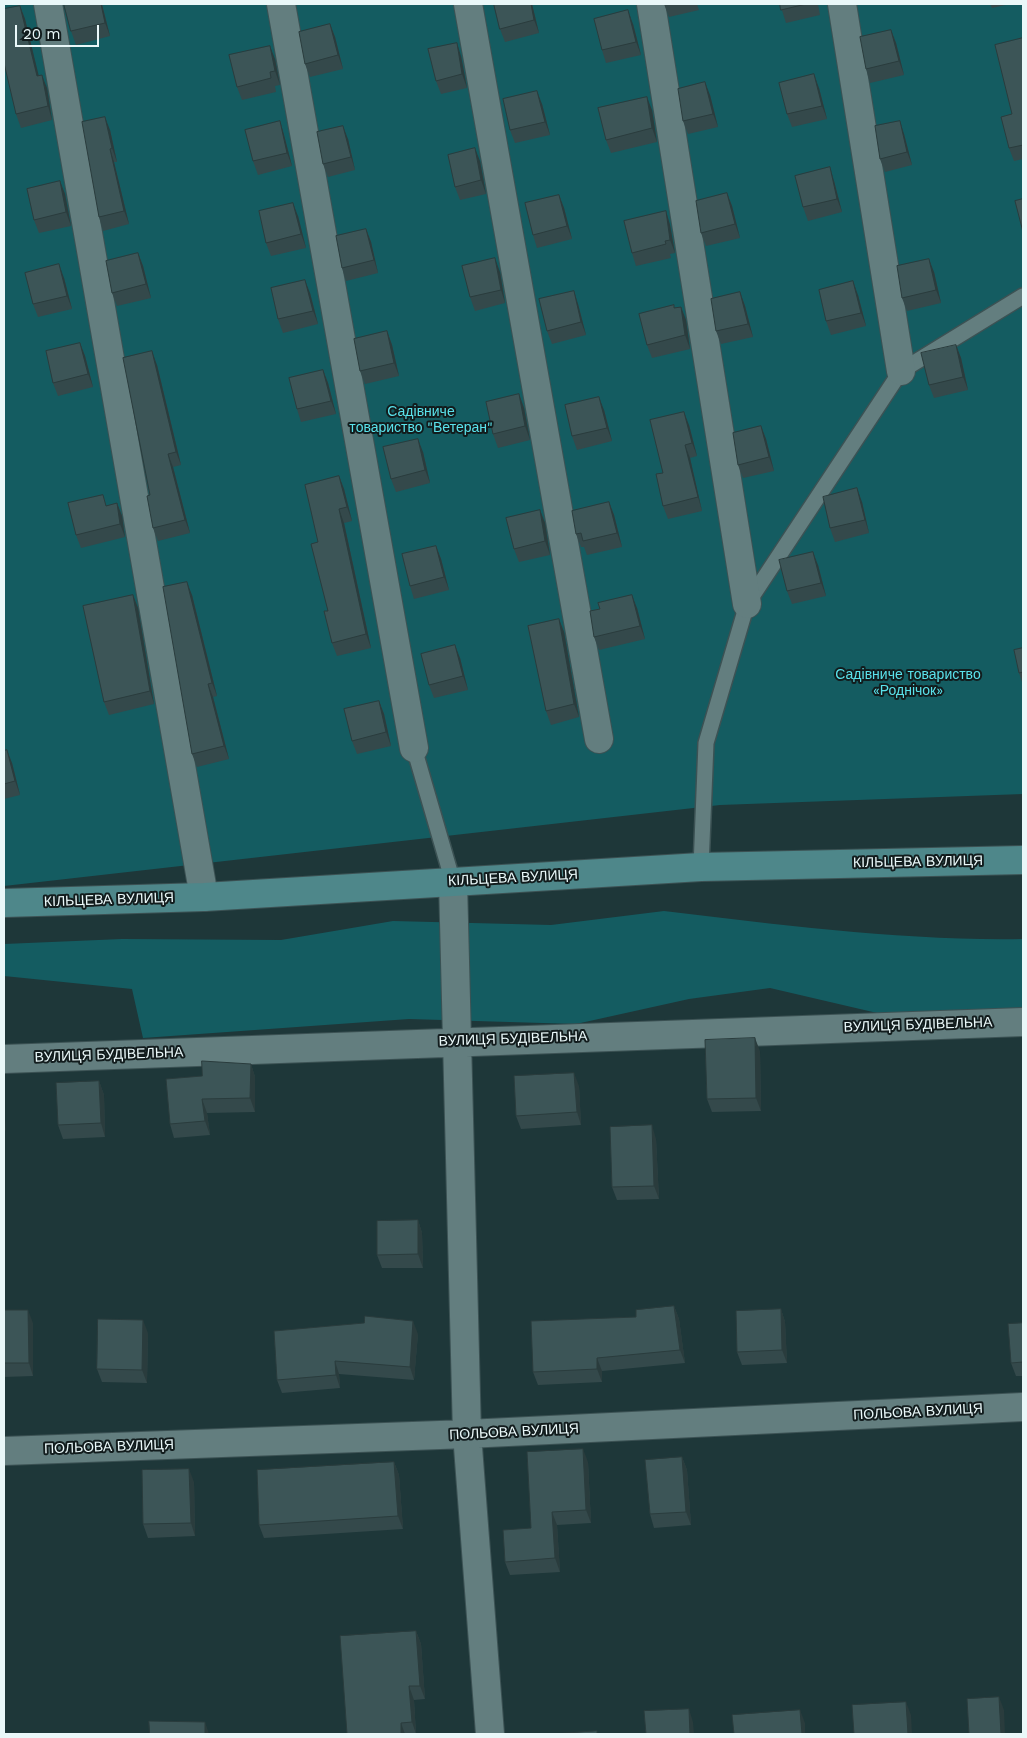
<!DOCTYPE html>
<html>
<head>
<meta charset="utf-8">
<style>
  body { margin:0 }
  #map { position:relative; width:1027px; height:1738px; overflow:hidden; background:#1e3739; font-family:"Work Sans",sans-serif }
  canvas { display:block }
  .frame { position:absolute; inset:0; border:5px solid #eaf8f9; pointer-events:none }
  .scale { position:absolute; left:15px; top:25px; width:84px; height:22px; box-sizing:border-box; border:2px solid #eaf8f9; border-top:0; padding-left:6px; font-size:15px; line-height:18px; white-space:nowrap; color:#eaf8f9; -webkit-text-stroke:4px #121c1d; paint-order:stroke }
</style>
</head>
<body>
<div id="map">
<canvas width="1027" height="1738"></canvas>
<div class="frame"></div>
<div class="scale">20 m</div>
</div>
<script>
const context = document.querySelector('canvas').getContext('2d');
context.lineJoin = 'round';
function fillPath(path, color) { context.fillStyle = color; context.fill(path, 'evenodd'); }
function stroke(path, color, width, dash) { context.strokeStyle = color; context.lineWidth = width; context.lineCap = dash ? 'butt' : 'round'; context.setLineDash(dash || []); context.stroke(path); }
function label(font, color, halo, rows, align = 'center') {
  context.font = font + ' "Work Sans",sans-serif'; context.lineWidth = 4; context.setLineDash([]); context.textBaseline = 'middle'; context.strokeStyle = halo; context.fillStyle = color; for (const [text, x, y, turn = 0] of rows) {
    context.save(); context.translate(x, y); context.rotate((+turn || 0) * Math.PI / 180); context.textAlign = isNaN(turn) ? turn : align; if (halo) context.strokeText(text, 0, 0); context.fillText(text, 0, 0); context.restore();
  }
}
fillPath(new Path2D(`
  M4,4h1019v790l-303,11 -716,81z
  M664,911c119,14 239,30 359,28v69l-133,8 -120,-28 -81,11 -113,25 -167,-5 -266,19 -11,-49 -128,-13v-32l118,-5 159,1 112,-19 158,4z`), '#145c61');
const service = new Path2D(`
  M414,748l39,134
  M701,867l5,-124 41,-139 154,-233 122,-75`);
const minor = new Path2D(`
  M48,4l156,893
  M281,4l133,744
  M468,4l131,735
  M651,4l96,600
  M842,4l59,367
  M453,882l14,552 23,300
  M4,1059l1019,-37
  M4,1451l463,-17 556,-27`);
const secondary = new Path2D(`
  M4,903l200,-6 497,-30 322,-7`);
stroke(service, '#3c5254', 18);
stroke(minor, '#3c5254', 30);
stroke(secondary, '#3c5254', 30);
stroke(service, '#637e7f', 15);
stroke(minor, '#637e7f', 28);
stroke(secondary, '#4e878a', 28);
fillPath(new Path2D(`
  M64,4h38l8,32 -34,9 -5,-14z
  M494,4h38l7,29 -34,9 -5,-13z
  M664,4h33l2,6 -30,7z
  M780,4h38l2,11 -34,8z
  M990,4h20l-18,4z
  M20,6l5,13 13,56 9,13 5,32 -31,8 -5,-14z
  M330,24l5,13 8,32 -33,8 -5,-13z
  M633,24l8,31 -35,8 -4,-13z
  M891,30l5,13 8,32 -34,8 -4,-14z
  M1023,38v121l-9,2 -5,-13 3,-34z
  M461,56l6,32 -26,6 -5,-13z
  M275,59l5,26 -5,1 1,6 -34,8 -5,-13z
  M819,88l8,31 -35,8 -5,-13z
  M710,95l8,32 -30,7 -5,-13z
  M542,104l8,31 -35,8 -5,-13z
  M652,110l5,32 -46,11 -5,-13z
  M280,121l4,14 8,31 -34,9 -5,-14z
  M110,130l7,32h-3l15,62 -26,7 -4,-14z
  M904,134l8,31 -27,7 -5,-13z
  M348,139l7,31 -27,7 -5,-13z
  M480,161l6,33 -26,6 -5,-13z
  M60,181l5,13 6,32 -32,7 -5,-13z
  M834,181l8,31 -34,9 -5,-14z
  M727,193l5,13 8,32 -34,8 -5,-13z
  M559,195l5,13 8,31 -35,9 -4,-13z
  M666,211l4,14 5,28 -5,1 1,4 -35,8 -4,-13z
  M298,216l8,32 -35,8 -5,-13z
  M366,229l5,13 7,31 -32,8 -4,-13z
  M138,253l5,13 8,32 -34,8 -5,-13z
  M500,272l5,31 -30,8 -5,-14z
  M934,272l7,31 -34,8 -5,-13z
  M64,278l8,31 -34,8 -5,-13z
  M740,292l5,14 8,31 -32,7 -5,-13z
  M310,293l8,31 -35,9 -5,-14z
  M858,295l8,31 -35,9 -5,-14z
  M578,304l8,31 -34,9 -5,-13z
  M681,307l5,13 4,29 -38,9 -5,-13 28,-37z
  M387,331l5,14 7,31 -34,8 -5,-13z
  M80,343l5,13 8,31 -35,9 -5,-13z
  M956,345l5,13 7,32 -34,8 -5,-13z
  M157,365l24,100 -8,2 17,66 -32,8 -5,-13 -3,-33z
  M323,370l5,13 8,31 -35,8 -4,-13z
  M519,394l5,14 6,32 -32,8 -5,-14z
  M604,410l8,31 -35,9 -5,-14z
  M689,425l8,31 -7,2 12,53 -34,8 -5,-13v-33z
  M761,426l5,13 8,32 -31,7 -5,-13z
  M423,452l7,31 -34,9 -5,-13z
  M339,476l5,13 8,32 -8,2 27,125 -34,8 -5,-13 -14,-101z
  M609,502l5,13 8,32 -35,8 -3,-8h-3l-5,-13z
  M862,502l7,31 -34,9 -5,-14z
  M117,503l5,13 3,21 -44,11 -5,-13 31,-29z
  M540,510l5,13 5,32 -31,7 -5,-13z
  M436,546l5,13 8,31 -35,9 -4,-13z
  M818,565l8,31 -34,8 -5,-13z
  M133,595l5,13 16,96 -45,11 -5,-13z
  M192,595l25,101 -4,1 16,62 -32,8 -5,-13z
  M637,608l8,31 -46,11 -5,-13z
  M559,619l5,13 15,85 -28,8 -5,-14z
  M1023,648v37l-4,-12z
  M460,658l8,32 -34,8 -5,-13z
  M379,701l5,13 7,32 -34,8 -5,-13z
  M4,751l8,12 8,32 -16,4z
  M760,1051l1,60 -49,1 -5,-13z
  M251,1064l4,13v35l-48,1 3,22 -36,3 -4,-14 32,-48z
  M99,1081l5,14 1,42 -42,2 -5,-14z
  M579,1086l2,39 -60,4 -5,-13z
  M656,1139l3,60 -42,1 -5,-13z
  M418,1220l4,13 1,35h-41l-5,-13z
  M674,1306l5,13 6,44 -83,8v11l-64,3 -5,-13 103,-55z
  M781,1309l4,13 2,41 -45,2 -5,-13z
  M4,1310l29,13v53l-29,1z
  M1023,1323v53h-7l-5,-13z
  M148,1333l-1,50 -45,-1 -5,-13z
  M418,1334l-4,46 -75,-6 1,14 -58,5 -5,-13z
  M682,1457l5,13 4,55 -37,3 -4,-14z
  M394,1462l5,13 4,54 -139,9 -5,-13z
  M588,1462l3,61 -34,2 3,47 -50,3 -5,-13 26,-34z
  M194,1482l1,54 -47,2 -5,-14z
  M416,1631l5,13 4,55 -11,1 2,34h-69z`), '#34494b');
fillPath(new Path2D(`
  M101,4h1v1l8,31 -5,-13z
  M531,4h1l7,29 -5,-13z
  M20,6l5,13 17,70 -5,-13z
  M628,10l5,14 8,31 -5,-13z
  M330,24l5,13 8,32 -5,-14z
  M891,30l5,13 8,32 -5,-14z
  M457,43l4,13 6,32 -5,-14z
  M270,46l5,13 5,26 -5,-14z
  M814,74l5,14 8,31 -5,-13z
  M42,75l5,13 5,32 -4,-14z
  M705,82l5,13 8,32 -5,-13z
  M537,91l5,13 8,31 -5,-13z
  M647,97l5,13 5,32 -5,-14z
  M105,117l5,13 7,32 -5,-14z
  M280,121l4,14 8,31 -5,-13z
  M900,121l4,13 8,31 -5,-13z
  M343,126l5,13 7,31 -4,-13z
  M475,148l5,13 6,33 -5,-14z
  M110,149l4,13 15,62 -5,-13z
  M830,167l4,14 8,31 -5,-13z
  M60,181l5,13 6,32 -5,-14z
  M727,193l5,13 8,32 -5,-14z
  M559,195l5,13 8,31 -5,-13z
  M293,203l5,13 8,32 -5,-14z
  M666,211l4,14 5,28 -5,-13z
  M366,229l5,13 7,31 -4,-13z
  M138,253l5,13 8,32 -5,-14z
  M495,258l5,14 5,31 -4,-13z
  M929,259l5,13 7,31 -5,-13z
  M59,264l5,14 8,31 -5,-13z
  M305,280l5,13 8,31 -5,-13z
  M853,281l5,14 8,31 -5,-13z
  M574,291l4,13 8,31 -5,-13z
  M740,292l5,14 8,31 -5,-13z
  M681,307l5,13 4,29 -5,-14z
  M387,331l5,14 7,31 -5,-13z
  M80,343l5,13 8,31 -5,-13z
  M956,345l5,13 7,32 -5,-13z
  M152,351l5,14 24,100 -5,-13z
  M323,370l5,13 8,31 -5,-13z
  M519,394l5,14 6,32 -5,-14z
  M599,397l5,13 8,31 -5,-13z
  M684,412l5,13 8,31 -5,-13z
  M761,426l5,13 8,32 -5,-14z
  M418,439l5,13 7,31 -5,-13z
  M685,445l5,13 12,53 -4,-14z
  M168,454l5,13 17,66 -5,-13z
  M339,476l5,13 8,32 -5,-14z
  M857,488l5,14 7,31 -4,-13z
  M609,502l5,13 8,32 -5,-14z
  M117,503l5,13 3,21 -5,-13z
  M339,509l5,14 27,125 -5,-14z
  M540,510l5,13 5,32 -5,-14z
  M436,546l5,13 8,31 -5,-13z
  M813,552l5,13 8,31 -5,-13z
  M187,582l5,13 25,101 -5,-13z
  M133,595l5,13 16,96 -4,-13z
  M632,595l5,13 8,31 -5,-13z
  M559,619l5,13 15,85 -5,-13z
  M455,645l5,13 8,32 -5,-14z
  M208,684l5,13 16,62 -5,-13z
  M379,701l5,13 7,32 -5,-14z
  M7,750l5,13 8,32 -5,-14z
  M755,1038l5,13 1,60 -5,-13z
  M251,1064l4,13v35l-5,-14z
  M574,1073l5,13 2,39 -4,-13z
  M99,1081l5,14 1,42 -4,-14z
  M202,1099l5,14 3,22 -5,-14z
  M4,1107l2,25 -2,-5z
  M652,1125l4,14 3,60 -5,-13z
  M418,1220l4,13 1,35 -5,-14z
  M674,1306l5,13 6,44 -5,-13z
  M781,1309l4,13 2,41 -5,-13z
  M28,1310l5,13v53l-4,-13z
  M143,1320l5,13 -1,50 -5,-13z
  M413,1321l5,13 -4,46 -4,-13z
  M597,1358l5,13v11l-5,-13z
  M335,1361l4,13 1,14 -4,-13z
  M583,1449l5,13 3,61 -5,-13z
  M682,1457l5,13 4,55 -5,-13z
  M394,1462l5,13 4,54 -5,-13z
  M189,1469l5,13 1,54 -4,-13z
  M552,1512l5,13 3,47 -5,-14z
  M416,1631l5,13 4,55 -5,-13z
  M409,1686l5,14 2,34 -4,-12z
  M999,1697l5,13 1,24h-4z
  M906,1702l5,13 1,19h-4z
  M689,1709l4,13 1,12h-4z
  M800,1710l5,13v11h-3z
  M205,1722l4,12h-4z
  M401,1723l4,11h-4z`), '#2a3c3d');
const building = new Path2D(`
  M64,4h37l4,19 -34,8z
  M494,4h37l3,16 -34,9z
  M780,4h26l-25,6z
  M20,6l17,70 5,-1 6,31 -32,8 -12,-51v-54z
  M628,10l8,32 -34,8 -8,-31z
  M330,24l8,31 -33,9 -6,-32z
  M891,30l8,31 -33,8 -6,-32z
  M1023,38v107l-14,3 -8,-31 11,-3 -17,-69z
  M457,43l5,31 -26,7 -8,-32z
  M270,46l5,25 -5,1 1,6 -34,9 -8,-32z
  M814,74l8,32 -35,8 -8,-31z
  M705,82l8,32 -30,7 -5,-32z
  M537,91l8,31 -35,8 -7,-31z
  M647,97l5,31 -46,12 -8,-32z
  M105,117l7,31 -2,1 14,62 -25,6 -17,-95z
  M280,121l7,32 -34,8 -8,-31z
  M900,121l7,31 -27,7 -5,-33z
  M343,126l8,31 -28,7 -6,-32z
  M475,148l6,32 -26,7 -7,-32z
  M830,167l7,32 -34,8 -8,-31z
  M60,181l6,31 -32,8 -7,-31z
  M727,193l8,31 -34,9 -5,-32z
  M559,195l8,31 -34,9 -8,-32z
  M1023,199v33l-8,-31z
  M293,203l8,31 -35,9 -7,-32z
  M666,211l4,29 -5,1 1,3 -34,9 -8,-32z
  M366,229l8,31 -32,8 -6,-32z
  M138,253l8,31 -34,9 -6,-32z
  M495,258l6,32 -31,7 -8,-31z
  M929,259l7,31 -34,8 -5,-32z
  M59,264l8,32 -34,8 -8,-31z
  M305,280l8,31 -35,8 -7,-31z
  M853,281l8,32 -35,8 -7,-31z
  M574,291l7,31 -34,9 -8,-32z
  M740,292l8,32 -32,7 -5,-32z
  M674,305v3l7,-1 4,28 -38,10 -8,-31z
  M387,331l7,32 -34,8 -6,-32z
  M80,343l8,31 -35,9 -7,-32z
  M956,345l7,32 -34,8 -8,-32z
  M152,351l24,101 -8,2 17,66 -32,8 -6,-32 3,-1 -27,-137z
  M323,370l8,31 -34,8 -8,-31z
  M519,394l6,32 -32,8 -7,-32z
  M599,397l8,31 -35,8 -7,-31z
  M684,412l8,31 -7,2 13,52 -35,9 -7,-32 7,-1 -13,-53z
  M761,426l8,31 -31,8 -5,-32z
  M418,439l7,31 -34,9 -8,-32z
  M339,476l8,31 -8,2 27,125 -34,9 -8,-32h4l-17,-67 7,-2 -13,-57z
  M857,488l8,32 -35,8 -7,-31z
  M103,495l3,11 11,-3 3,21 -44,11 -8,-32z
  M609,502l8,31 -34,8 -2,-8 -5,1 -4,-23z
  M540,510l5,31 -31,8 -8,-31z
  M436,546l8,31 -34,9 -8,-32z
  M813,552l8,31 -34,8 -8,-31z
  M187,582l25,101 -4,1 16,62 -32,8 -29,-167z
  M133,595l17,96 -46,11 -21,-96z
  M632,595l8,31 -46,11 -4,-26 10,-2 -2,-6z
  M559,619l15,85 -28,7 -18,-85z
  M455,645l8,31 -34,9 -8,-31z
  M1023,648v24l-4,1 -5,-23z
  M379,701l7,31 -34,9 -8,-32z
  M7,750l8,31 -11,3v-33z
  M755,1038l1,60 -49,1 -2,-59z
  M202,1061l49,3 -1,34 -48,1 3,22 -35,3 -4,-45 36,-3z
  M574,1073l3,39 -61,4 -2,-40z
  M99,1081l2,42 -43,2 -2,-42z
  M652,1125l2,61 -42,1 -2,-60z
  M418,1220v34l-41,1v-34z
  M674,1306l6,44 -83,8v11l-64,3 -2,-51 105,-4v-7z
  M781,1309l1,41 -45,2 -1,-41z
  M4,1310h24l1,53h-25z
  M365,1316l48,5 -3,46 -75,-6 1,14 -59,5 -3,-49 90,-8z
  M98,1319l45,1 -1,50 -45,-1z
  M1023,1323v39l-12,1 -3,-39z
  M583,1449l3,61 -34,2 3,46 -50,4 -2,-32 28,-2 -4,-76z
  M682,1457l4,55 -36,2 -5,-54z
  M394,1462l4,54 -139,9 -2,-55z
  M189,1469l2,54 -48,1 -1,-54z
  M416,1631l4,55h-11l3,36 -11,1v11h-54l-7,-98z
  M999,1697l2,37h-32l-2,-35z
  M906,1702l2,32h-54l-2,-29z
  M689,1709l1,25h-44l-2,-23z
  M800,1710l2,24h-68l-2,-19z
  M149,1721l56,1v12h-55z
  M597,1731v3h-42z`);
fillPath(building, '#3c5557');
stroke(building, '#2a3c3d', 1);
label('14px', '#5ae2eb', '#121c1d', [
  ["Садівниче",421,412],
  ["товариство \"Ветеран\"",421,428],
  ["Садівниче товариство",908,675],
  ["«Роднічок»",908,691]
]);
label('14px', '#eaf8f9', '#121c1d', [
  ["КІЛЬЦЕВА ВУЛИЦЯ",918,862,-1],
  ["КІЛЬЦЕВА ВУЛИЦЯ",513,878,-3],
  ["КІЛЬЦЕВА ВУЛИЦЯ",109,900,-2],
  ["ВУЛИЦЯ БУДІВЕЛЬНА",918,1025,-2],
  ["ВУЛИЦЯ БУДІВЕЛЬНА",513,1039,-2],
  ["ВУЛИЦЯ БУДІВЕЛЬНА",109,1055,-2],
  ["ПОЛЬОВА ВУЛИЦЯ",918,1412,-3],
  ["ПОЛЬОВА ВУЛИЦЯ",514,1432,-3],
  ["ПОЛЬОВА ВУЛИЦЯ",109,1447,-2]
]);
</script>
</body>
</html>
